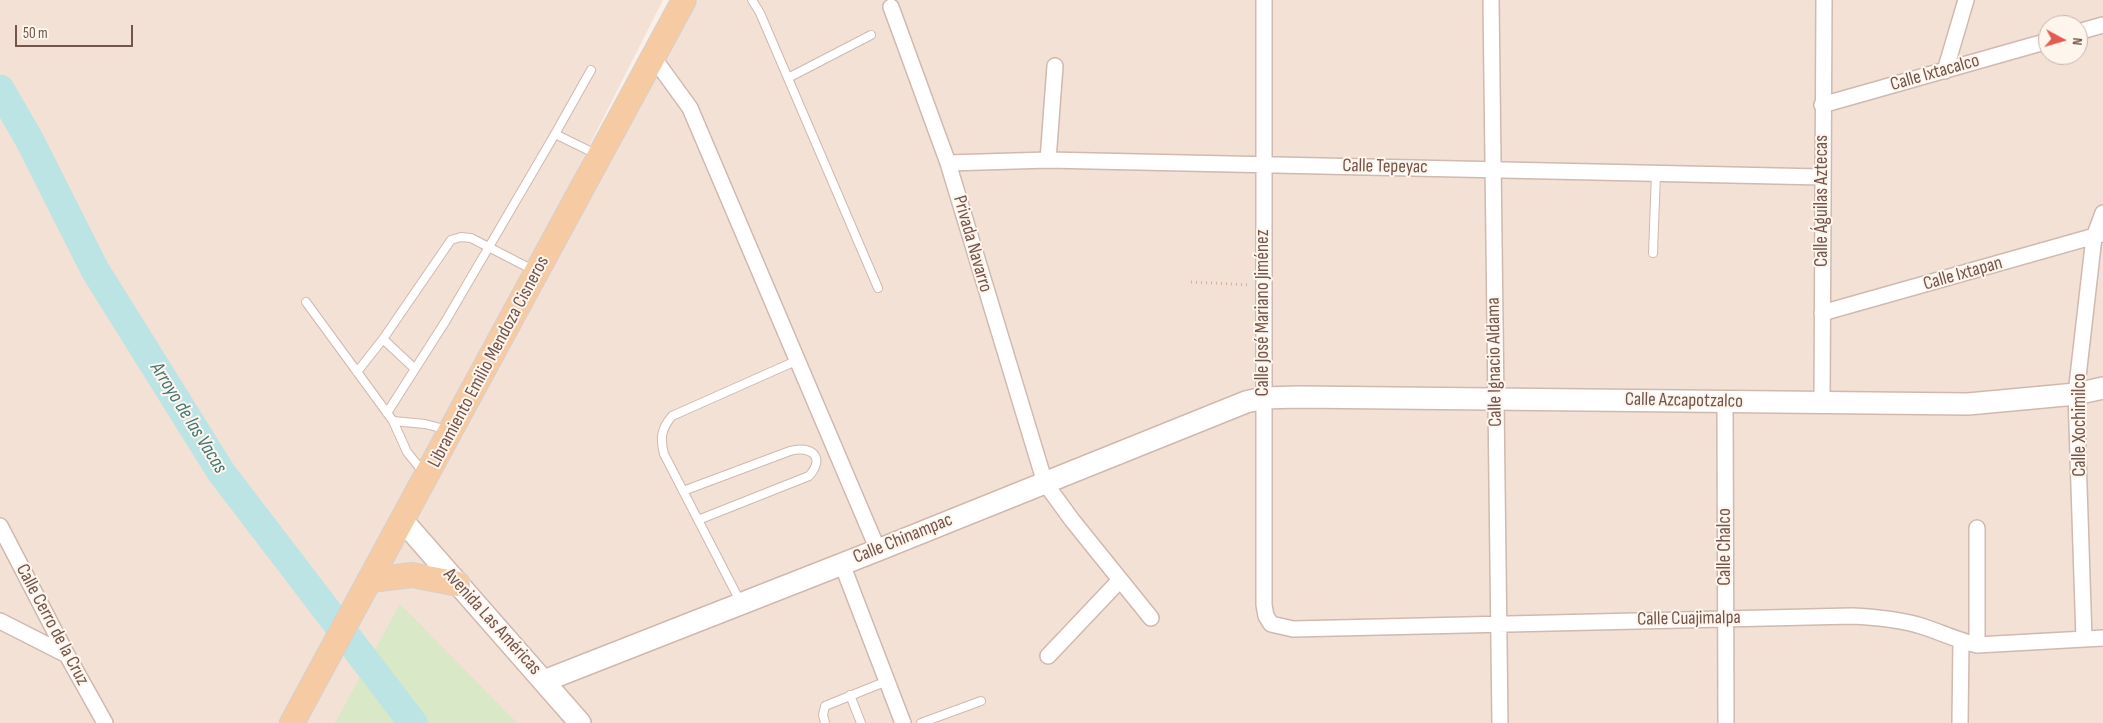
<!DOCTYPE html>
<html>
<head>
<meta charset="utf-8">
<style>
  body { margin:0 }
  #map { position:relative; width:2103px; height:723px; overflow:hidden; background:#fbf0e7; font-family:"Sofia Sans Condensed",sans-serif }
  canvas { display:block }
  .north { position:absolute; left:2038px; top:15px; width:50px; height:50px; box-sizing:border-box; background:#fef5ed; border:1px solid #c7b5ad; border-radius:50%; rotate:96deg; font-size:14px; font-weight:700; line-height:20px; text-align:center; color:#74554c }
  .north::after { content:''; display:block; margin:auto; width:18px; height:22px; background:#df5d52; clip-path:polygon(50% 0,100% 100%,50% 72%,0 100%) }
  .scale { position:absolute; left:15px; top:25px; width:118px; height:22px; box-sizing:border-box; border:2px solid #74554c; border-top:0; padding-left:6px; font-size:15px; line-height:18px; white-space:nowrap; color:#74554c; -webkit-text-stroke:4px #fef5ed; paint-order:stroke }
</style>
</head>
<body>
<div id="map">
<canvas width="2103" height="723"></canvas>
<div class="north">N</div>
<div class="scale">50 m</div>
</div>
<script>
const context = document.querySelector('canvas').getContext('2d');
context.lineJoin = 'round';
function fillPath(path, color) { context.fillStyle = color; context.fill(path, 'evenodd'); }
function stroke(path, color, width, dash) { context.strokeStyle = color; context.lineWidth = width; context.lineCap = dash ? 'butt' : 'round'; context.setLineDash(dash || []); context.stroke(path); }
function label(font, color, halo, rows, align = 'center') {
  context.font = font + ' "Sofia Sans Condensed",sans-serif'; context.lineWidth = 4; context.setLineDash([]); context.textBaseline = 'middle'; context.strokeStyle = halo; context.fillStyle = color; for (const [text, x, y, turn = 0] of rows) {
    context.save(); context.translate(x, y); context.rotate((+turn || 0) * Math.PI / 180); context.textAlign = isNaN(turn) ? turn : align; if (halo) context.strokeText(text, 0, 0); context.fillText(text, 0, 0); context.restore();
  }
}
fillPath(new Path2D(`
  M0,0h663l-273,539 308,-539h1405v723h-2103zM2048,25h30v30h-30z`), '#f3e1d5');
fillPath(new Path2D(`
  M400,604l117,119h-182z`), '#d9e8c6');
stroke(new Path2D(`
  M0,89l29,50 66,131 126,202 192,251`), '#bce4e4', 29);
const lane = new Path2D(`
  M752,0l8,13 118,275
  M591,70l-36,64 43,21
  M788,78l83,-43
  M1653,253l3,-80
  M306,302l87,119 14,31 17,21
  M415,369l-32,-30 68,-99 10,-3 10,1 64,33
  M357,372l26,-33
  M387,413l58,-91 110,-188
  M393,421l32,3 23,6
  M683,491l107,-40c21,-6 36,6 19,25l-111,44
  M741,603l-77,-149c-4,-16 -3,-25 8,-38l126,-56
  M850,695l11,28
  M825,723l-2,-8 2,-9 62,-25
  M921,723l60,-22`);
const street = new Path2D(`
  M1264,0v605l2,11 5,8 22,5 559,-13c22,1 44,3 66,9 20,6 38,15 59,20l126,-7
  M1491,0l9,723
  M891,7l57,156 97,320 27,37 79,98
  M2078,32l25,-7
  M653,57l37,51 188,442
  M1945,71l21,-71
  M1822,105l226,-64
  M1048,160l7,-94
  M948,163l100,-3 774,17
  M1822,313l280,-79
  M1725,402l1,321
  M1822,403l2,-403
  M0,526l67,129 38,68
  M842,564l61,159
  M0,621l67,34
  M2084,639l-8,-245 18,-157 9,-24
  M1977,645v-117
  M1048,656l72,-76
  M1960,723l1,-82`);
const secondary = new Path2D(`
  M403,521l177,202
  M544,681l334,-131 368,-148 17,-4 35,-1 670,7 108,-10 27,-6`);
const primary = new Path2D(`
  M371,580l41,-5 46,9
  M292,723l392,-723`);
stroke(lane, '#cfb9b0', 10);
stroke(street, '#cfb9b0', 18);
stroke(secondary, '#d1b8ae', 24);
stroke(primary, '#d8cfcd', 26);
stroke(new Path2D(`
  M1191,282l59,3`), '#d4afa3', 3, [1, 4]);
stroke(lane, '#fff', 8);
stroke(street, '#fff', 15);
stroke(secondary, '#fff', 21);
stroke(primary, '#f6cba3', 24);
label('19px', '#74554c', '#fef5ed', [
  ["Calle Ixtacalco",1935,73,-16],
  ["Calle Tepeyac",1385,167,1],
  ["Calle Águilas Aztecas",1822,201,-90],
  ["Privada Navarro",972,244,74],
  ["Calle Ixtapan",1963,274,-16],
  ["Calle José Mariano Jiménez",1263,313,-90],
  ["Libramiento Emilio Mendoza Cisneros",489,362,-62],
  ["Calle Ignacio Aldama",1495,362,-91],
  ["Calle Azcapotzalco",1684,401,1],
  ["Calle Xochimilco",2080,425,-90],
  ["Calle Chinampac",903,539,-22],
  ["Calle Chalco",1725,547,-90],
  ["Calle Cuajimalpa",1689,619,-1],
  ["Avenida Las Américas",492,622,48],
  ["Calle Cerro de la Cruz",52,625,62]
]);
label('italic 20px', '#417778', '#fef5ed', [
  ["Arroyo de las Vacas",188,418,58]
]);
</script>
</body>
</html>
